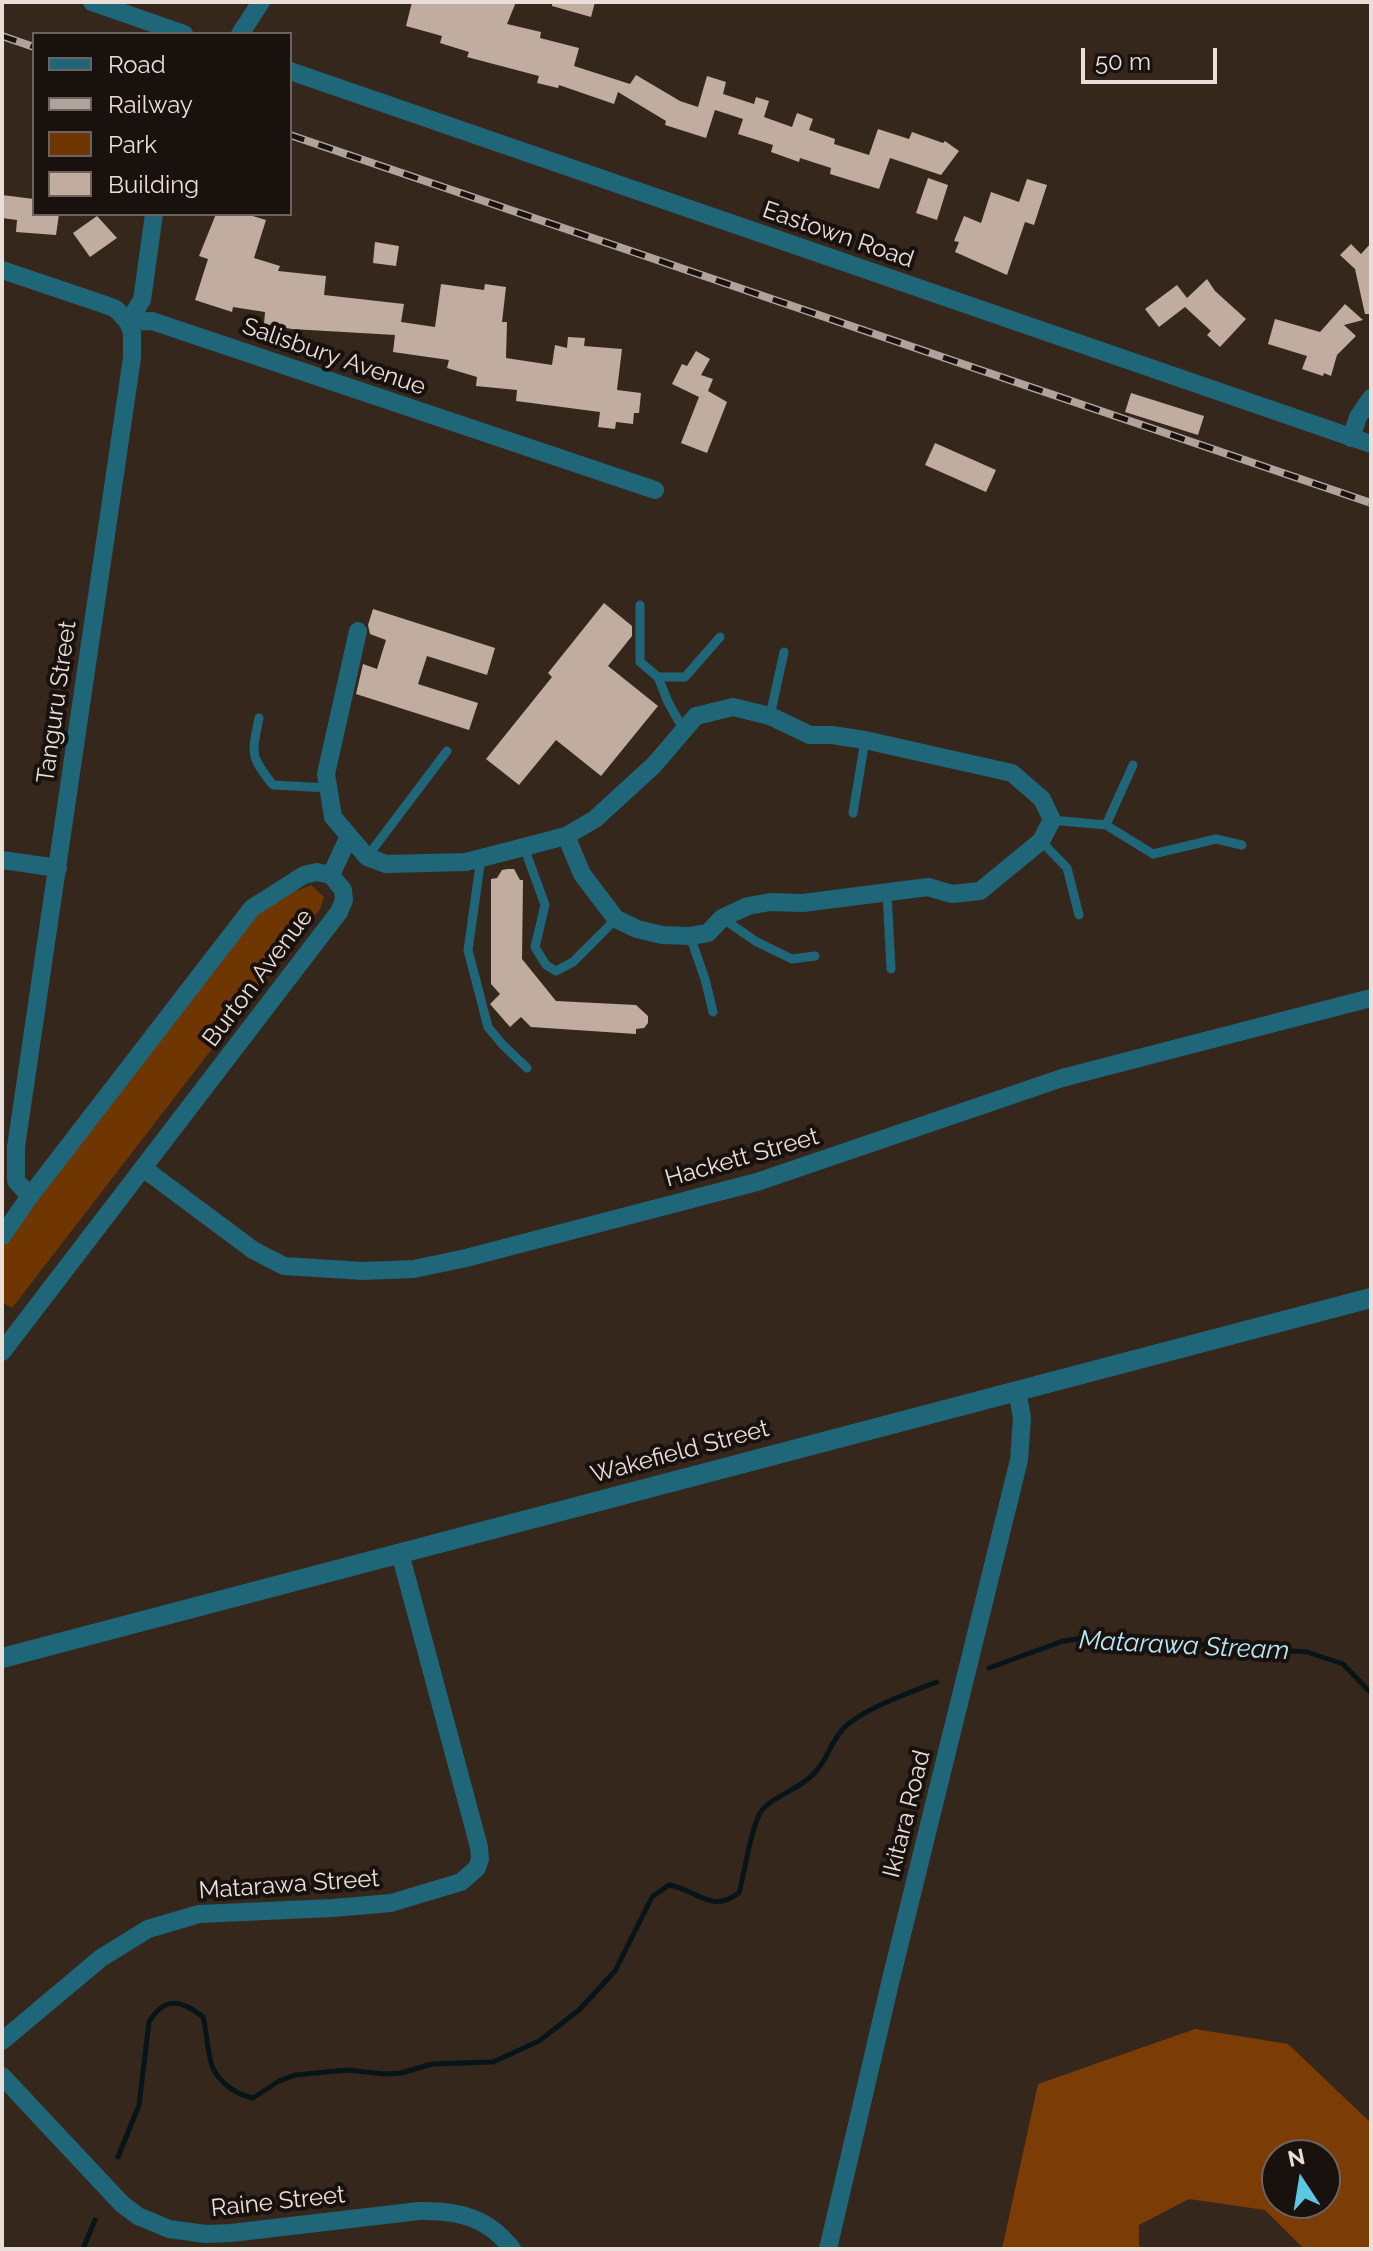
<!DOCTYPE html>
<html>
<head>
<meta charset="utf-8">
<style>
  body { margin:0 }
  #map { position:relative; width:1373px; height:2251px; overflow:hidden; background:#36271d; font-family:Raleway,sans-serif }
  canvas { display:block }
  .frame { position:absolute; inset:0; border:4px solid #e9ded8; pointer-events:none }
  .legend { position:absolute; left:32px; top:32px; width:260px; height:184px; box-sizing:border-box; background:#18110d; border:2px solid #6c635e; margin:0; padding:10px 14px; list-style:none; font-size:24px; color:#e9ded8 }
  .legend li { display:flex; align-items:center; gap:16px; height:40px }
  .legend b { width:40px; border:2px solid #6c635e }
  .north { position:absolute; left:1261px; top:2139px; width:80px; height:80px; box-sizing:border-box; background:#18110d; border:2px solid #6c635e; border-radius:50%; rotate:348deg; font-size:22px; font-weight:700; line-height:32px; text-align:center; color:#e9ded8 }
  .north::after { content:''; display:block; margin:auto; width:28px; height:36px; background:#5ac8e5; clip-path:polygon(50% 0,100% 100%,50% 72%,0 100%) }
  .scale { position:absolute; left:1081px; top:48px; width:136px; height:36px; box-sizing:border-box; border:4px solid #e9ded8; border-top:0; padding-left:10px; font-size:24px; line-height:28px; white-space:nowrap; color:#e9ded8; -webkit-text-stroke:6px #18110d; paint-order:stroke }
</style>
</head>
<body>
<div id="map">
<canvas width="1373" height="2251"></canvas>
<div class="frame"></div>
<ul class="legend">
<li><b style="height:10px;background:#1e6678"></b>Road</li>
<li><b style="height:10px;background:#afa39b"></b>Railway</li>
<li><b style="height:22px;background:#703602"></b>Park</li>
<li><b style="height:22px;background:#c0ada0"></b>Building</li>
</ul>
<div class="north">N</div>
<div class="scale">50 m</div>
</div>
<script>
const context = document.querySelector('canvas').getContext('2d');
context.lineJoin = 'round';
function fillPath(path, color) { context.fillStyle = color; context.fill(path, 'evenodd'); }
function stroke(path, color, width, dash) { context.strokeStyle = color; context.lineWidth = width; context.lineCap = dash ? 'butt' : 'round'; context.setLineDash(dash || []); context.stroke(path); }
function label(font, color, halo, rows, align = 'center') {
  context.font = font + ' Raleway,sans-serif'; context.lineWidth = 8; context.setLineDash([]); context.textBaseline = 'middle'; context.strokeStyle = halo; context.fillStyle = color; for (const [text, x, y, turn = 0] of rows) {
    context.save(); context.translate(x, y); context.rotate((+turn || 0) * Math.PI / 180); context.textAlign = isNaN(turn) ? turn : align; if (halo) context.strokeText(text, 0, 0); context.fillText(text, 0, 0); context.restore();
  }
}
fillPath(new Path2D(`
  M311,885l13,12 -4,12 -308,399 -10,-6v-65l229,-308 50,-32z`), '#703602');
fillPath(new Path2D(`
  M1195,2029l93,15 83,79v126h-67l-39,-39 -76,-11 -50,26v24h-137l36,-165zM1277,2155h48v48h-48z`), '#7b3d05');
stroke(new Path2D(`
  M989,1668l74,-27 27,-4 217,15 36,12 28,29
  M118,2157l21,-52 10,-83c15,-26 33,-22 54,-5 4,15 5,41 10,51 7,16 25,27 40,30l26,-17 16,-6 52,-5 38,4 16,-1 31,-9 61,-2 46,-21 40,-31 36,-39 37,-74 17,-12c29,5 42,29 70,8 5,-18 13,-71 23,-83 11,-13 33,-20 46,-31 19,-15 20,-34 35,-50 19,-20 68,-37 94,-47
  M83,2249l12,-29`), '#071519', 5);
fillPath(new Path2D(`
  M412,2h104l-9,22 34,8 -1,6 39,10 -5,18 56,18 6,-9 44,26 18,6 9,-31 19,6 -3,12 31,10 2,-7 13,4 -5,16 28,10 5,-14 16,6 -4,11 26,9 -1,5 35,11 9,-26 31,10 3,-7 31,11 2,-2 14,10 -18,24 -51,-17 -11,31 -49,-15 1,-6 -31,-10 -1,4 -28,-10 2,-7 -35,-11 5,-15 -28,-9 -9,28 -41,-13 1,-4 -48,-29 -4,12 -55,-19 -1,3 -21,-5 2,-7 -72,-19 2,-5 -29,-9 2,-7 -36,-10z
  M552,2h43l-4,15 -39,-11z
  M928,178l20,7 -11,35 -21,-7z
  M1027,179l20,6 -13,40 -9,-3 -18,53 -52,-23 4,-10 -5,-1 10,-25 17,7 10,-31 28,10z
  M2,195l32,4v15h25l-3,21 -40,-3 1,-12 -15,-2z
  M216,214h30l20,6 -12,38 26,8 -2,5 48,5 -2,19 80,9 -3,18 34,5 6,-43 43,6 1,-6 21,3 -4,35h5l-1,36 46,7 3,-20 12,3 1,-11 17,1 -1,8 38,3 -5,41 24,3 -2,20h-5l-1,11 -17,-2 -1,7 -17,-2 2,-15 -84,-11 1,-11 -41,-4 1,-9 -30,-9 2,-8 -56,-8 2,-17 -103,-6 -28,-5 1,-12 -32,-5 -1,5 -37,-12 13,-41 -9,-3z
  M97,216l20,22 -27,19 -17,-24z
  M375,242l24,4 -3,20 -23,-3z
  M1371,243v71h-6l-10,-45 -15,-14 11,-11 10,10z
  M1207,279l8,12 31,28 -26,28 -13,-12 4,-4 -26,-24 -26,20 -14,-18 32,-24 10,13z
  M1345,304l18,16 -19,5 12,11 -19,19 -6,21 -7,-3 -1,3 -21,-7 5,-13 -39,-12 7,-25 45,13z
  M696,351l14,8 -9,16 12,4 -5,12 19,11 -20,51 -26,-10 18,-46 -27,-13 10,-20 5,2z
  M1131,393l73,23 -6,19 -73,-23z
  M935,443l61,27 -10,22 -61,-27z
  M604,603l28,23v10l-24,30 50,40 -57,70 -45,-36 -37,45 -33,-26 66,-82 -4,-4z
  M373,609l122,39 -8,27 -60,-19 -9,28 60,19 -9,27 -113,-36 7,-30 14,5 9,-29 -16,-6 -2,-9z
  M508,869h6l6,11h3l-1,79 34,42 80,4 12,11v7l-4,5 -8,1v5l-105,-7 -10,-10 -11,10 -20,-23 10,-10 -9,-10v-105l6,-1 5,-8z`), '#c0ada0');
stroke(new Path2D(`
  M640,605v57l18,15 10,25 15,27
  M658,677h27l35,-40
  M770,716l14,-64
  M259,718c-7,36 -10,37 14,67l56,3
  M853,813l12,-73
  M1052,820l54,5 47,29 63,-15 26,6
  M1106,825l27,-60
  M1041,841l26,27 12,47
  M524,847l21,58 -10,42 11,18 10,6 17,-9 43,-43
  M367,857l80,-106
  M481,858l-13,92 20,77 14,17 25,24
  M887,893l4,76
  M722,918l35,24 35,17 23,-3
  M690,936l15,43 8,33`), '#1e6678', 9);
stroke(new Path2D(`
  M92,2l92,32
  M240,34l21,-32
  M290,71l1081,373
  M2,270l104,35 10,4 12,13 24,-1 503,169
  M1351,438l7,-21 13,-19
  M358,631l-32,143 7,43 34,40 19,7 80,-2 100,-26 29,-17 59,-54 42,-49 37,-9 37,9 40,19h22l33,5 147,33 30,26 10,21 -11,21 -61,50 -28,3 -24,-7 -125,16 -32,-1 -23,4 -26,12 -14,15 -18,3 -28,-1 -25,-6 -21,-10 -34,-45 -16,-38
  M2,860l56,8
  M331,875l18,-39
  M143,1168l110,82 31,16 79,5 51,-2 52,-11 291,-76 305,-104 309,-80
  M30,1196l-14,-15v-34l116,-789v-25l-4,-11 14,-22 12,-86
  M2,1236l28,-40 222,-288 52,-33 13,-3 14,3 12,15 1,10 -5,12 -337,440
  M2,2041l99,-83 47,-29 51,-15 134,-6 58,-5 70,-21 16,-14 3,-9 -1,-12 -79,-294
  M2,2076l120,128 16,12 31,13 37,5 25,-1 188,-22c38,-1 69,6 93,38
  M828,2249l63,-270 128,-519 3,-42 -5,-27`), '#1e6678', 18);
stroke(new Path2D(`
  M2,1658l1369,-360`), '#1e6678', 20);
const rail = new Path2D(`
  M2,36l32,11
  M290,135l1081,368`);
stroke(rail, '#afa39b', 8);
stroke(rail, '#18110d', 5, [15]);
label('24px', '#e9ded8', '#18110d', [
  ["Eastown Road",838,235,19],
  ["Salisbury Avenue",334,357,19],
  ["Tanguru Street",57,702,-82],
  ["Burton Avenue",258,978,-53],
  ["Hackett Street",742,1158,-16],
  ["Wakefield Street",680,1452,-15],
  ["Ikitara Road",907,1814,-76],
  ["Matarawa Street",289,1885,-4],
  ["Raine Street",278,2202,-6]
]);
label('italic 26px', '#b7e8f6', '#18110d', [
  ["Matarawa Stream",1184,1646,3]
]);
</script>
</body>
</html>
